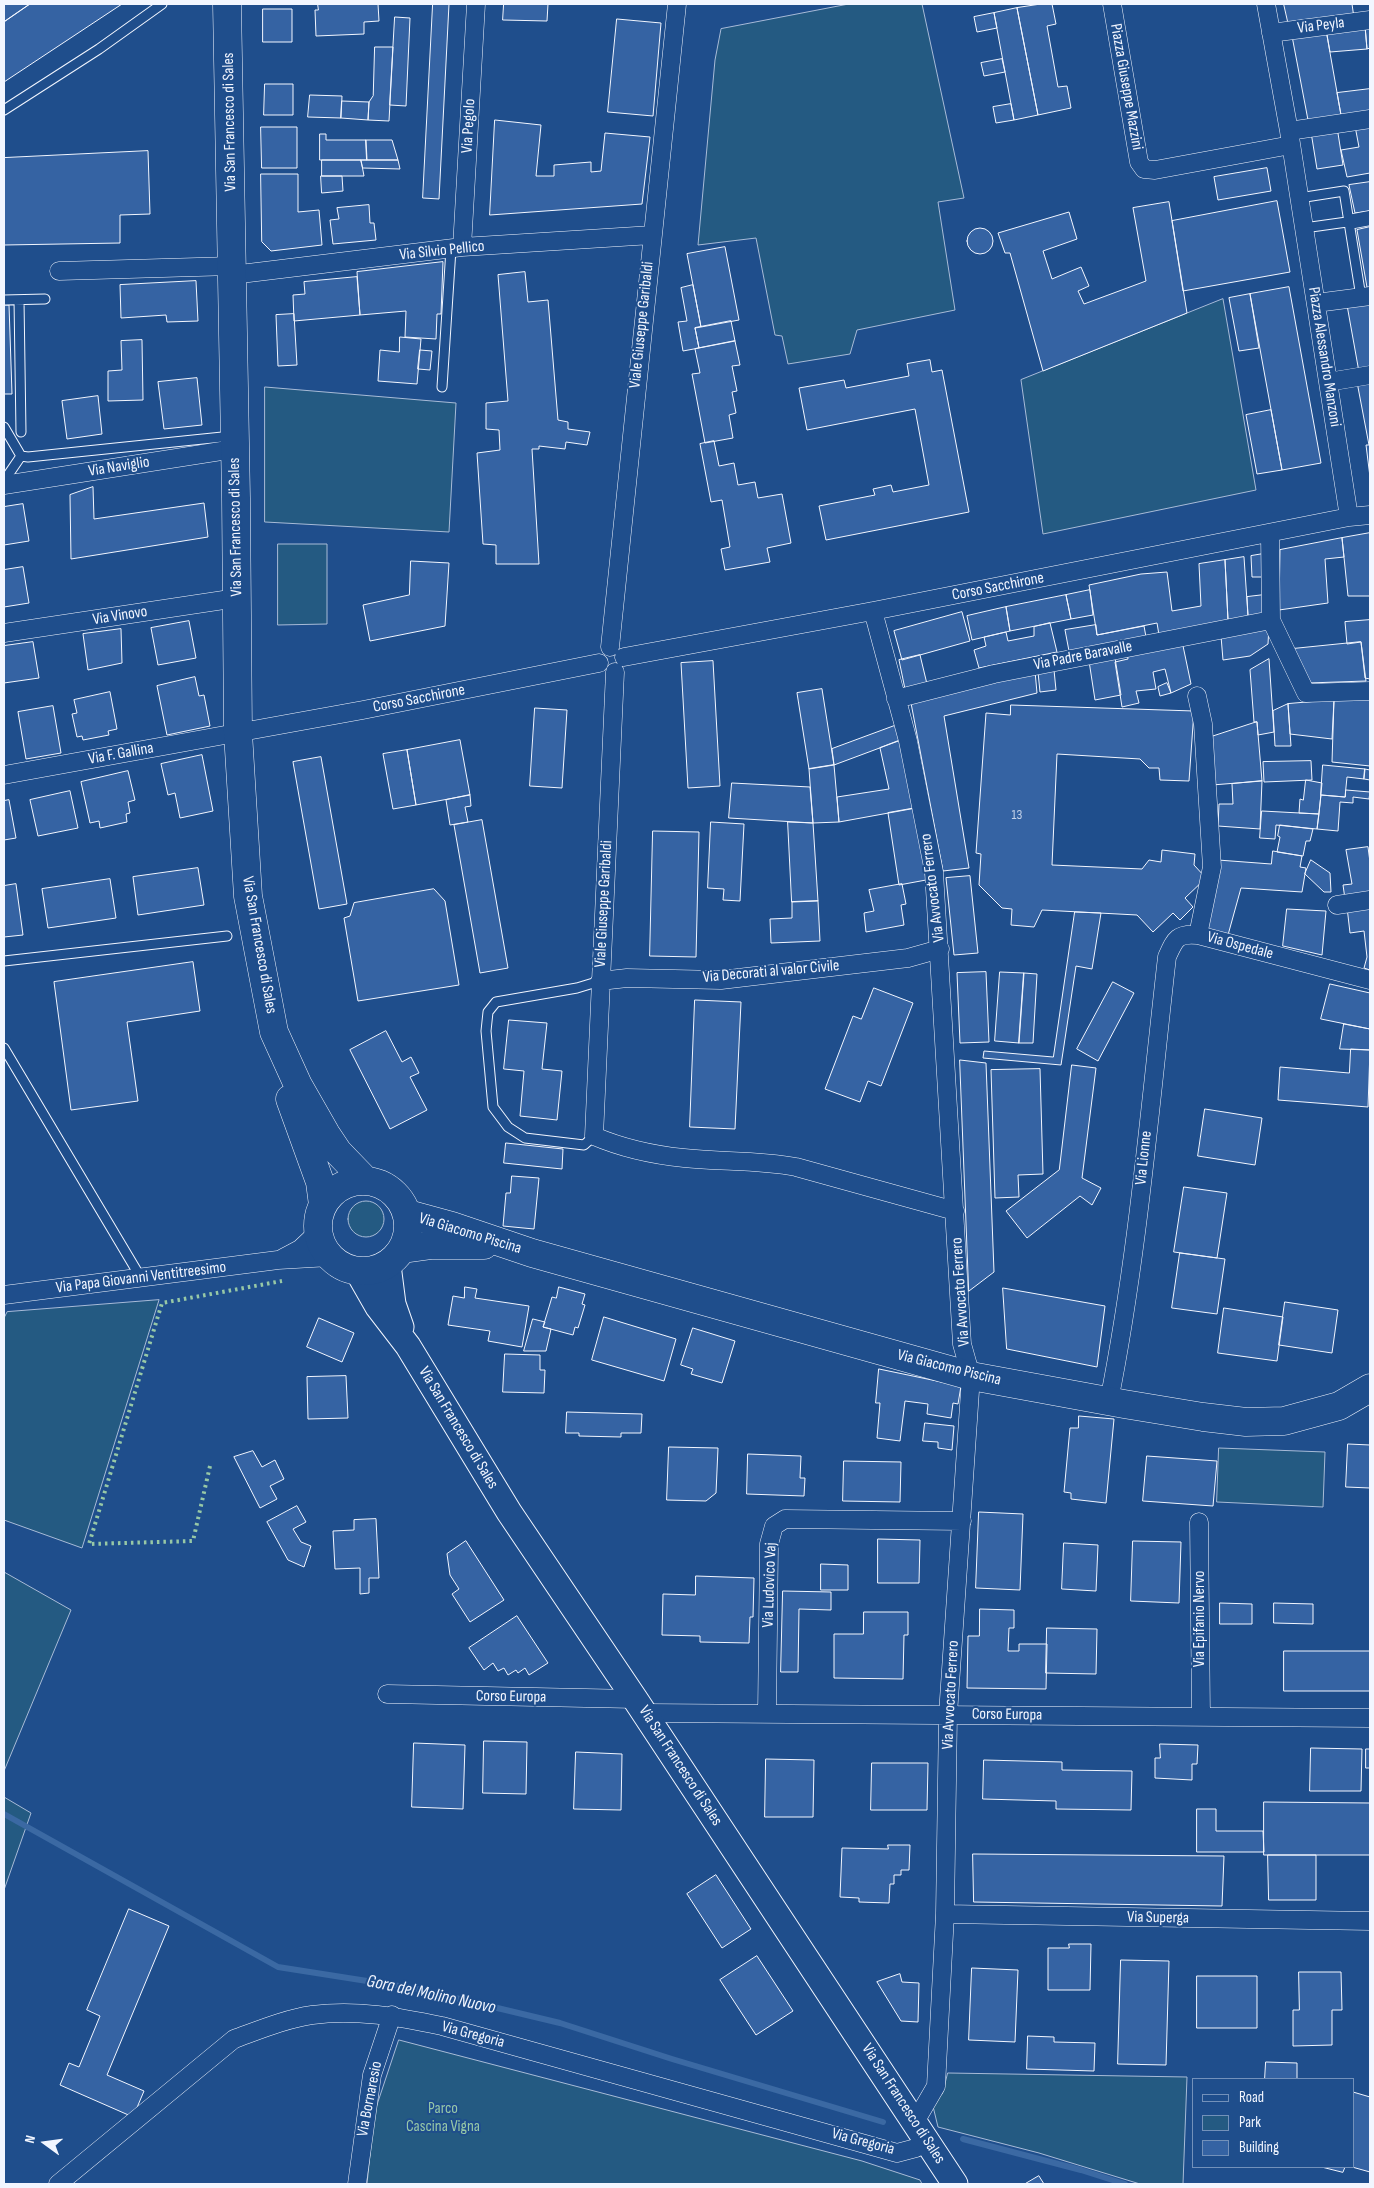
<!DOCTYPE html>
<html>
<head>
<meta charset="utf-8">
<style>
  body { margin:0 }
  #map { position:relative; width:1374px; height:2188px; overflow:hidden; background:#1f4e8c; font-family:"Sofia Sans Condensed",sans-serif }
  canvas { display:block }
  .frame { position:absolute; inset:0; border:5px solid #f2f6ff; pointer-events:none }
  .legend { position:absolute; left:1192px; top:2078px; width:162px; height:90px; box-sizing:border-box; background:#1f4e8c; border:1px solid #7391ba; margin:0; padding:6px 9px; list-style:none; font-size:15px; color:#f2f6ff }
  .legend li { display:flex; align-items:center; gap:10px; height:25px }
  .legend b { width:25px; border:1px solid #7391ba }
  .north { position:absolute; left:20px; top:2118px; width:50px; height:50px; -webkit-text-stroke:4px #1f4e8c; paint-order:stroke; rotate:284deg; font-size:14px; font-weight:700; line-height:20px; text-align:center; color:#f2f6ff }
  .north::after { content:''; display:block; margin:auto; width:18px; height:22px; background:#f2f6ff; clip-path:polygon(50% 0,100% 100%,50% 72%,0 100%) }
</style>
</head>
<body>
<div id="map">
<canvas width="1374" height="2188"></canvas>
<div class="frame"></div>
<ul class="legend">
<li><b style="height:6px;background:#1f4e8c"></b>Road</li>
<li><b style="height:14px;background:#245a82"></b>Park</li>
<li><b style="height:14px;background:#3563a3"></b>Building</li>
</ul>
<div class="north">N</div>
</div>
<script>
const context = document.querySelector('canvas').getContext('2d');
context.lineJoin = 'round';
function fillPath(path, color) { context.fillStyle = color; context.fill(path, 'evenodd'); }
function stroke(path, color, width, dash) { context.strokeStyle = color; context.lineWidth = width; context.lineCap = dash ? 'butt' : 'round'; context.setLineDash(dash || []); context.stroke(path); }
function label(font, color, halo, rows, align = 'center') {
  context.font = font + ' "Sofia Sans Condensed",sans-serif'; context.lineWidth = 4; context.setLineDash([]); context.textBaseline = 'middle'; context.strokeStyle = halo; context.fillStyle = color; for (const [text, x, y, turn = 0] of rows) {
    context.save(); context.translate(x, y); context.rotate((+turn || 0) * Math.PI / 180); context.textAlign = isNaN(turn) ? turn : align; if (halo) context.strokeText(text, 0, 0); context.fillText(text, 0, 0); context.restore();
  }
}
const green = new Path2D(`
  M849,4h73l42,194 -26,4 17,108 -98,20 -7,24 -62,10 -6,-28 -7,-1 -19,-97 -58,7 17,-185 6,-31z
  M1223,299l33,191 -213,44 -22,-154z
  M265,387l191,16 -7,129 -184,-10z
  M278,544h49v80l-49,1z
  M348 1219a18 18 0 1 1 36 0a18 18 0 1 1-36 0Z
  M159,1300l-77,248 -78,-28v-202l3,-6z
  M1219,1448l106,4 -2,55 -106,-5z
  M4,1572l67,38 -67,161z
  M4,1797l27,16 -27,77z
  M399,2040l463,121 58,19 2,4h-555l7,-70z
  M948,2073l239,4 -4,107h-43l-101,-31 -101,-26 -7,-29 11,-4z`);
fillPath(green, '#245a82');
stroke(green, '#a8bbd7', 1);
stroke(new Path2D(`
  M4,1814l274,153 140,22 142,34 112,36 211,63
  M963,2139l118,31 44,14`), '#3b69a3', 6);
const building = new Path2D(`
  M4,4h26l-26,18z
  M30,4h92l-118,78v-60z
  M318,4h60l1,17 -15,1v12l-48,2 -1,-26h3z
  M433,4h16l-10,195 -16,-1z
  M504,4h44l-1,17 -44,-1z
  M1041,4h11l4,20 -9,2 11,61 9,-1 4,22 -33,7 -21,-107z
  M1284,4h68l2,14 -65,8z
  M1017,8l21,107 -24,5 -20,-107z
  M263,9h29v33h-29z
  M994,13l3,15 -20,4 -3,-15z
  M395,17l15,1 -4,88 -16,-1z
  M617,19l44,4 -8,93 -45,-4z
  M1370,25v23l-3,1 -2,-23z
  M1365,26l2,23 -37,3 -4,-23z
  M1326,30l15,85 -33,5 -16,-84z
  M375,47h18l-4,74 -21,-1 1,-18 4,-6z
  M1002,59l3,13 -21,4 -3,-13z
  M265,84h28v31h-29z
  M1370,89v23l-29,3 -4,-22z
  M310,95l32,1 -1,22 -33,-1z
  M342,101l27,1 -1,18 -27,-2z
  M1011,104l3,16 -18,3 -3,-16z
  M495,120l46,5 -5,51h18v-11l37,-3v10l10,-1 4,-38 45,4 -8,67 -152,11z
  M1370,123v50l-23,4 -6,-27 18,-3 -4,-21z
  M261,127h36v41h-35z
  M1337,127l6,38 -26,4 -6,-37z
  M320,134h6v6h40l1,20h-47z
  M366,140h26l6,20h-31z
  M148,151l2,63 -30,1v28l-116,2v-87z
  M322,160h39l3,16h-42z
  M361,160h37l2,9 -37,-1z
  M1267,168l4,23 -53,9 -4,-23z
  M261,174h37v38l21,-2 3,35 -51,6 -9,-9z
  M321,176h21l1,15 -21,2z
  M1370,182v29l-15,2 -6,-28z
  M1277,201l13,71 -107,19 -11,-70z
  M1169,202l18,111 -144,58 -33,-118h-5l-7,-20 71,-21 8,27 -34,12 9,28 29,-12 8,19 -11,5 6,13 62,-23 -13,-73z
  M369,205l1,18h4l2,17 -43,4 -3,-24 9,-1 -2,-11z
  M1370,227v65l-2,1 -11,-63z
  M967 241a13 13 0 1 1 26 0a13 13 0 1 1-26 0Z
  M725,247l14,73 -38,7 -14,-73z
  M443,262l-2,52h-4l-1,25 -31,-2 1,-26 -46,4 -3,-43z
  M525,272l3,30 20,-2 10,120 10,2v7l22,3 -3,13 -21,-3 -1,7 -26,-3v3h-7l7,115h-43v-19l-13,-1 -6,-91 23,-3 -1,-20 -13,-1v-26l22,-2 -10,-126z
  M357,277l3,38 -66,6 -1,-26 12,-1 -1,-12z
  M196,281l2,40 -31,1 -1,-7 -45,3 -1,-33z
  M693,285l8,42 -6,1 4,20 -16,3 -5,-29 9,-1 -6,-33z
  M1289,287l32,176 -39,7 -32,-176z
  M1250,294l9,54 -20,3 -10,-53z
  M1370,301v69l-11,2 -12,-67z
  M4,305h5l3,89h-8z
  M294,314l3,51 -19,1 -2,-51z
  M731,321l4,20 -36,7 -4,-20z
  M400,337l21,2 -4,45 -39,-3 2,-31 19,2z
  M142,340l1,60 -35,1v-30l14,-1 -1,-29z
  M735,341l5,24 -8,1 5,25 -5,1 4,21 -7,2 4,23 -28,5 -13,-69 8,-1 -5,-24z
  M420,350l12,1 -2,19 -12,-1z
  M930,360l2,12 10,-2 27,142 -143,28 -7,-34 56,-11 -2,-6 18,-4 2,7 36,-7 -14,-76 -108,21 -8,-42 45,-8 2,8 63,-12 -2,-12z
  M197,378l5,47 -38,4 -6,-47z
  M1370,379v98l-4,-32h3l-12,-63z
  M98,396l4,38 -35,5 -5,-38z
  M1271,410l11,60 -25,4 -11,-59z
  M714,441l5,25 15,-3 4,22 17,-3 3,16 24,-4 9,49 -24,5 3,14 -45,8 -4,-21 9,-2 -8,-47 -11,2 -11,-58z
  M93,487l1,32 110,-16 4,34 -137,22 -1,-64z
  M23,504l6,37 -25,4v-38z
  M1370,533v63h-22l-6,-58z
  M1342,538l2,19 -19,2 3,44 -49,7 1,-60z
  M1263,554l-1,23h-10l-1,-21z
  M1244,557l4,59 -20,4 -3,-60z
  M1225,560l3,60 -69,15 -2,-12 -60,12 -8,-50 52,-11 26,-2 5,39 29,-5 -2,-42z
  M411,561l38,2 -4,63 -75,15 -7,-36 46,-10z
  M23,567l6,36 -25,4v-37z
  M1090,590l3,25 -22,4 -5,-24z
  M1066,595l5,24 -61,12 -4,-24z
  M1264,595l-1,19 -15,2 -1,-19z
  M1006,607l4,24 -38,9 -5,-24z
  M962,612l8,29 -68,19 -8,-29z
  M1370,620v59l-5,-1 -4,-36 -14,2 -2,-22z
  M189,621l7,37 -38,7 -7,-37z
  M1050,623l7,29 -78,16 -5,-18 12,-4 -2,-9 22,-5 2,9 26,-5v-9z
  M1096,625l1,10 47,-9 2,11 -77,14 -4,-21z
  M1269,626l-1,18 -18,12 -27,4 -2,-24z
  M121,629l1,34 -34,7 -5,-36z
  M1182,641l9,43 -20,9 -6,-24 -12,3 3,17 -20,2 3,12 -17,4 -7,-45 13,-3 -1,-7z
  M33,642l6,36 -35,5v-37z
  M1361,642l5,39 -58,2 -16,-34z
  M920,655l7,29 -22,5 -6,-29z
  M1115,658l6,37 -26,5 -6,-39z
  M1269,659l5,73 -16,3 -1,-13h-3l-4,-52z
  M713,661l7,125 -32,2 -7,-125z
  M1054,670l2,20 -16,2 -2,-20z
  M1035,671l2,22 -93,23 25,152 -26,3 -32,-168z
  M195,677l4,19 5,-1 6,31 -43,9 -10,-49z
  M1167,683l4,10 -11,3 -2,-9z
  M822,689l12,76 -25,4 -12,-76z
  M110,692l7,37 -9,2 1,4 -26,5 -1,-4 -5,1 -5,-23 5,-1 -3,-13z
  M1370,699v67l-38,-4 2,-62z
  M1334,700l-2,39 -42,-5 -2,-30z
  M1288,704l3,42h-16l-2,-35z
  M1011,705l183,6 -5,70 -29,-1 -1,-12h-10l-9,-9 -83,-5 -5,111 90,4 7,-9 12,2 1,-12 33,4 -1,11 12,13 -21,20 8,9 -13,13 -7,-7 -20,19 -16,-17 -95,-5 -8,17 -23,-2 1,-16 -10,-1 -23,-23 2,-31 -5,-1 10,-140 24,2z
  M53,706l8,47 -35,6 -8,-47z
  M535,708l32,2 -5,78 -32,-2z
  M1257,722l5,59 -50,4 -4,-47z
  M897,725l4,15 -67,25 -2,-16z
  M460,740l10,55 -54,10 -9,-55z
  M901,740l15,68 -77,14 -2,-25 52,-8 -9,-41z
  M407,750l9,55 -23,4 -10,-55z
  M202,755l11,56 -33,7 -5,-25 -7,2 -7,-31z
  M321,757l26,147 -28,5 -26,-147z
  M1311,761l1,19 -48,2 -1,-20z
  M834,765l5,57 -26,1 -4,-54z
  M1323,765l42,4 -1,10 -17,-2 -2,20 -24,-2z
  M1365,769l5,1v10l-6,-1z
  M128,771l7,29 -7,2 2,11 -4,1 1,8 -27,6 -1,-7 -9,2 -9,-41z
  M1306,780l16,3 -3,31 -20,-1 1,-14 3,1z
  M1262,781l-2,48 -42,-3 1,-22h14l-1,-20z
  M732,783l78,4 3,36 -84,-5z
  M1346,790l24,2 -1,7 -16,-2v6l-13,-1 -2,29 -21,-2 4,-34 24,2z
  M70,791l8,37 -40,8 -8,-36z
  M470,795l1,11 -6,1 3,15 -18,3 -4,-25z
  M9,800l7,38 -12,2v-39z
  M916,808l10,72 -27,5 -11,-72z
  M1262,811l57,3 -2,15 -41,-4 -1,14 -15,-1z
  M482,820l26,148 -28,5 -26,-148z
  M711,822l33,2 -4,77 -17,-1 1,-11 -16,-1z
  M788,822l25,1 5,78 -26,1z
  M1280,825l33,4 -3,12h-4l-3,15 -26,-4 3,-15 -2,-1z
  M653,831l46,1 -3,125 -46,-1z
  M1368,847l2,15v36l-25,1 -2,-14 9,-1 -6,-34z
  M1273,851l29,5 -2,11 6,1 -4,24 -61,-4 -13,47 -26,-6 16,-69 53,4z
  M1311,860l19,13 1,19h-7l-19,-18z
  M198,868l6,37 -66,10 -5,-38z
  M970,876l8,77 -24,2 -8,-77z
  M110,879l6,39 -68,10 -6,-39z
  M16,884l7,51 -19,2v-51z
  M902,884l4,20 -5,1 3,20 -38,7 -2,-19 10,-2 -5,-21z
  M434,889l11,12 14,84 -101,16 -14,-83 6,-2 4,-13z
  M818,901l2,40 -49,2 -1,-24 22,-1v-16z
  M1370,903v67l-6,-2 3,-11 -3,-26 -14,2 -3,-26z
  M1287,909l39,2 -4,44 -39,-9z
  M1075,912l26,1 -9,56 -16,-3 -15,99 -78,-7 1,-7 69,6z
  M193,962l7,49 -73,11 11,79 -67,9 -17,-128z
  M986,972l3,70 -29,1 -3,-70z
  M1000,972l24,1 -5,70 -24,-2z
  M1024,973l13,1 -4,69h-14z
  M1113,982l21,11 -36,68 -21,-12z
  M1330,984l40,9v36l-49,-10z
  M874,988l39,15 -32,83 -13,-5 -8,21 -35,-13 28,-73 8,3z
  M695,1000l46,2 -6,127 -45,-2z
  M509,1020l38,3 -5,46 20,2 -5,49 -37,-4 4,-45 -20,-2z
  M1344,1024l26,5v21l-30,-1z
  M386,1031l16,31 9,-5 8,16 -9,4 17,33 -37,19 -40,-79z
  M1351,1049l19,1 -2,57 -90,-7 2,-33 69,6z
  M960,1060l26,3 8,209 -25,19z
  M1072,1065l24,3 -14,110 19,10 -9,17 -12,-9 -53,42 -21,-27 53,-41z
  M1040,1069l3,105 -25,1 1,22 -24,1 -4,-128z
  M1205,1109l57,9 -7,47 -57,-9z
  M506,1143l57,6 -1,20 -58,-6z
  M512,1176l27,2 -5,51 -31,-3 3,-33h4z
  M1184,1187l43,6 -10,65 -43,-6z
  M1180,1253l45,6 -8,55 -45,-6z
  M465,1287l12,2 -2,9 54,8 -7,41 -34,-6 2,-10 -42,-6 5,-29 11,2z
  M559,1287l26,7 -3,10 3,1 -7,23 -3,-1 -2,8 -30,-8 9,-30 4,1z
  M1003,1288l102,18 -8,61 -90,-18z
  M1285,1302l53,8 -6,43 -53,-8z
  M1224,1308l59,9 -6,44 -59,-8z
  M604,1317l72,22 -12,42 -72,-21z
  M319,1318l35,15 -12,29 -35,-15z
  M533,1319l12,3 -2,5 8,2 -5,22h-22z
  M693,1328l42,13 -13,42 -31,-9 2,-5 -12,-4z
  M505,1354l35,1v15h5l-1,23 -41,-1z
  M879,1369l82,17 -3,18 -5,-1 -2,15 -24,-4 1,-10 -23,-3 -5,40 -23,-3 3,-35h-4z
  M346,1376l2,42 -40,1 -1,-42z
  M567,1412l75,2 -1,19h-20v4l-42,-1v-3h-13z
  M1079,1416l35,3 -8,84 -35,-4v-6l-7,-1 6,-64h8z
  M925,1423l29,3 -2,24 -14,-2v-6l-15,-1z
  M1348,1444l22,1v43l-24,-1z
  M669,1447l49,1 -2,45 -10,8 -39,-1z
  M253,1451l9,16 13,-7 9,19 -14,7 7,13 -17,9 -26,-51z
  M748,1454l53,2 -1,22h5l-1,18 -57,-2z
  M1147,1456l70,5 -4,45 -70,-5z
  M844,1461l57,1 -1,40 -57,-1z
  M297,1506l9,16 -13,7 8,13 10,4 -7,21 -16,-7 -21,-38z
  M979,1512l44,2 -3,76 -44,-2z
  M376,1519l3,59h-10v15l-9,1v-26l-25,1 -2,-38 21,-1v-10z
  M878,1539l42,1 -1,43h-41z
  M466,1541l38,59 -34,22 -18,-28 7,-5 -9,-14 -3,-21z
  M1133,1541l48,1 -2,61 -48,-2z
  M1064,1543l34,2 -2,46 -34,-2z
  M821,1564l27,1v25h-27z
  M696,1576l58,2 -1,39h-3l-1,26 -49,-1v-6l-38,-1 1,-41 32,1z
  M783,1591l48,1v18l-32,-1 -1,63h-17z
  M1220,1603l32,1v20h-32z
  M1274,1603l39,1v20l-39,-1z
  M980,1609l34,1v18h-5l-1,23h11v-7h28l-1,45 -79,-1 1,-52h11z
  M864,1612h44v23h-4l-1,44 -69,-1v-44h29z
  M517,1616l31,47 -19,12 -4,-7 -7,5 -2,-3 -8,5 -4,-7 -6,3 -5,-8 -9,7 -15,-22z
  M1047,1628l50,1 -1,45 -50,-1z
  M1284,1651h86v40h-86z
  M484,1741l43,1 -1,52 -43,-1z
  M414,1743l51,2 -2,64 -51,-2z
  M1160,1744l38,1 -1,19h-5v16l-37,-2v-20h5z
  M1311,1748l51,1 -1,42h-51z
  M1366,1749h4v19h-4z
  M576,1752l46,2 -1,56 -47,-1z
  M766,1759l48,1 -1,57h-48z
  M984,1760l78,2v8l70,1 -1,39 -75,-1v-8l-73,-2z
  M872,1763h56l-1,47h-56z
  M1264,1802l106,1v52h-106z
  M1197,1809h19v22h47l1,21h-67z
  M888,1845h22l-1,25h-8v5h-7v9h-4l-1,19 -30,-1v-4l-19,-1 2,-49 46,1z
  M973,1854l251,2 -2,50 -248,-4z
  M1268,1855h48v45h-47z
  M716,1875l35,54 -29,19 -35,-54z
  M129,1909l40,17 -62,149 37,16 -11,26 -73,-32 9,-22 10,4 21,-51 -13,-6z
  M1069,1944h22l-1,46h-42v-42h21z
  M757,1956l36,55 -37,24 -36,-55z
  M1121,1960l48,1 -3,104 -48,-1z
  M972,1968l46,2 -3,72 -46,-2z
  M1299,1972h42l1,38h-10v35l-39,1v-36h6z
  M900,1974l2,8 17,1 -1,39 -17,-1 -24,-39z
  M1197,1976h60v52h-60z
  M1028,2036l26,1v5l41,1 -1,28 -67,-2z
  M1266,2062l31,1v16h-32z
  M1353,2092l17,5v75l-18,-5z
  M1322,2167h23l-2,5z
  M1039,2176l5,8h-19z`);
fillPath(building, '#3563a3');
stroke(building, '#f2f6ff', 1);
const service = new Path2D(`
  M4,110l95,-61 63,-45
  M1299,198l45,-7 17,106
  M1304,228l50,-7
  M4,300l41,-1
  M19,300l2,132
  M442,387l9,-138
  M4,427l17,29 7,1 204,-21
  M4,481l17,-25
  M4,961l223,-25
  M4,1048l137,230
  M594,1136l-10,9 -59,-7 -17,-11 -15,-20 -7,-76 2,-19 8,-10 81,-14 23,-7`);
const pedestrian = new Path2D(`
  M1354,221l16,-3`);
const minor = new Path2D(`
  M1112,4l27,158 5,7 11,1 136,-25
  M1266,4l23,127 60,386
  M1271,33l99,-13
  M1289,131l81,-12
  M462,247l14,-243
  M59,271l173,-5
  M232,275l230,-28 190,-12
  M1316,303l54,-7
  M1328,382l42,-7
  M4,485l230,-36
  M1270,534l1,86 35,73 64,-2
  M873,611l35,130 26,131 28,472 9,32 -23,338 -3,200 -9,172 -21,36
  M4,633l233,-35
  M610,647l67,-643
  M624,657l249,-46 476,-94 21,-2
  M615,672l-21,464c28,12 60,19 90,22 37,4 75,2 112,9l159,44
  M1197,696l6,28 9,143 -14,68
  M896,699l98,-25 277,-54
  M4,775l359,-65 236,-47
  M1337,905l33,-5
  M600,981l27,-3 94,2 187,-22 32,-9
  M283,1258l17,-9 18,-17
  M4,1295l274,-35 52,-3
  M1109,1401c29,-146 41,-296 58,-444 8,-18 10,-24 31,-22l172,45
  M1199,1522l2,194
  M387,1694l248,5
  M645,1713l725,5
  M767,1713l2,-169 5,-18 11,-7 177,2
  M945,1914l425,7
  M58,2184l176,-145c25,-9 51,-20 78,-24 44,-6 87,2 130,11l455,127 19,-5 11,-8
  M357,2184l15,-109 20,-60`);
const secondary = new Path2D(`
  M388,1265l5,39 8,23
  M358,1272l20,35 30,39 101,166 126,187 320,485`);
const primary = new Path2D(`
  M227,4l9,494 2,235 10,163 26,136 24,53 28,49 12,18 28,29
  M290,1099l30,83 3,23
  M318 1226a45 45 0 1 1 90 0a45 45 0 1 1-90 0Z
  M408,1214l44,12 80,27 439,123 153,28 79,13 43,5 38,-1 55,-15 31,-18
  M403,1249l29,-4h52`);
stroke(service, '#f2f6ff', 11);
stroke(pedestrian, '#f2f6ff', 16);
stroke(minor, '#f2f6ff', 19);
stroke(secondary, '#f2f6ff', 27);
stroke(primary, '#f2f6ff', 29);
stroke(service, '#1f4e8c', 9);
stroke(pedestrian, '#1f4e8c', 14);
stroke(minor, '#1f4e8c', 18);
stroke(secondary, '#1f4e8c', 25);
stroke(primary, '#1f4e8c', 28);
stroke(new Path2D(`
  M210,1466l-17,75 -104,3 73,-241 120,-22`), '#97c8a6', 4, [2.5, 4]);
label('14px', '#c3d1e8', null, [
  ["13",1017,815]
]);
label('16px', '#f2f6ff', '#1f4e8c', [
  ["Via Peyla",1321,26,-7],
  ["Piazza Giuseppe Mazzini",1126,87,80],
  ["Via San Francesco di Sales",230,122,-91],
  ["Via Pegolo",469,126,-87],
  ["Via Silvio Pellico",442,251,-6],
  ["Viale Giuseppe Garibaldi",642,325,-84],
  ["Piazza Alessandro Manzoni",1324,357,81],
  ["Via Naviglio",119,467,-9],
  ["Via San Francesco di Sales",236,527,-91],
  ["Corso Sacchirone",998,587,-11],
  ["Via Vinovo",120,616,-9],
  ["Via Padre Baravalle",1083,656,-11],
  ["Corso Sacchirone",419,699,-11],
  ["Via F. Gallina",121,754,-10],
  ["Via Avvocato Ferrero",933,888,-97],
  ["Viale Giuseppe Garibaldi",604,904,-87],
  ["Via San Francesco di Sales",259,945,80],
  ["Via Ospedale",1240,946,15],
  ["Via Decorati al valor Civile",771,972,-5],
  ["Via Lionne",1144,1158,-84],
  ["Via Giacomo Piscina",470,1234,17],
  ["Via Papa Giovanni Ventitreesimo",141,1278,-7],
  ["Via Avvocato Ferrero",961,1292,-94],
  ["Via Giacomo Piscina",949,1368,14],
  ["Via San Francesco di Sales",458,1428,59],
  ["Via Ludovico Vaj",770,1585,-88],
  ["Via Epifanio Nervo",1200,1619,-90],
  ["Via Avvocato Ferrero",951,1695,-87],
  ["Corso Europa",511,1697,1],
  ["Corso Europa",1007,1715,1],
  ["Via San Francesco di Sales",680,1766,57],
  ["Via Superga",1158,1918,1],
  ["Via Gregoria",473,2035,15],
  ["Via Bornaresio",370,2099,-79],
  ["Via San Francesco di Sales",903,2104,57],
  ["Via Gregoria",863,2142,15]
]);
label('16px', '#97c8a6', '#1f4e8c', [
  ["Parco",443,2109],
  ["Cascina Vigna",443,2127]
]);
label('italic 18px', '#f2f6ff', '#1f4e8c', [
  ["Gora del Molino Nuovo",431,1995,12]
]);
</script>
</body>
</html>
